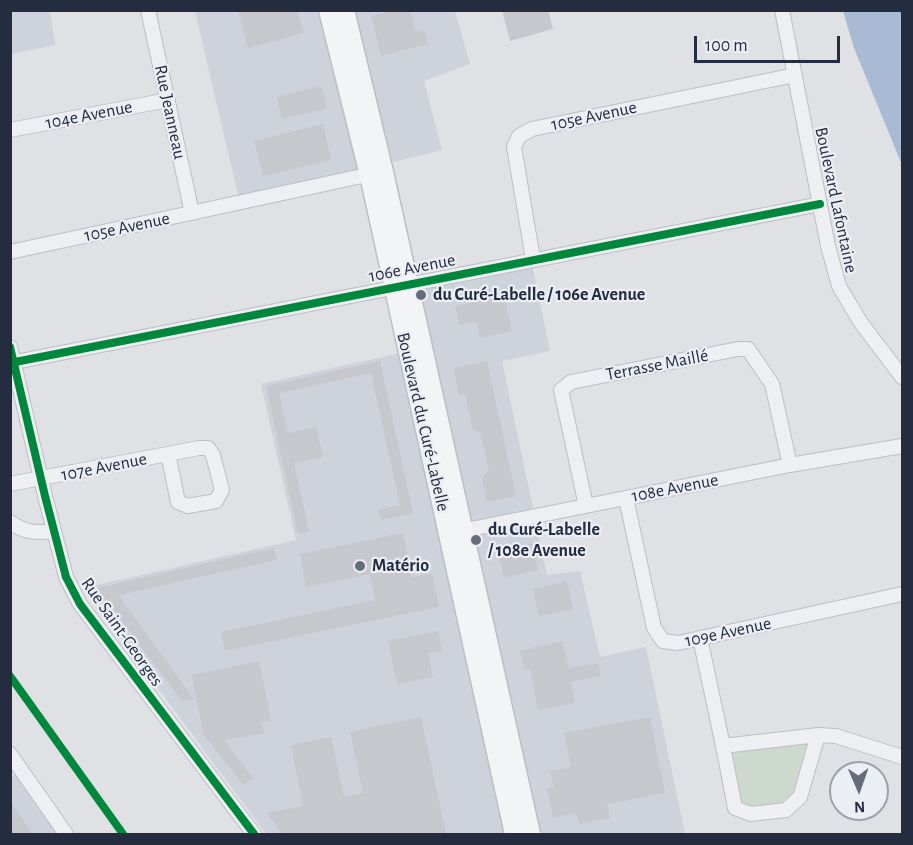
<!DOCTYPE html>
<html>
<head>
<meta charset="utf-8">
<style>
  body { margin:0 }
  #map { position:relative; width:913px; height:845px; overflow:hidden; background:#dfe1e5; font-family:"Alegreya Sans",sans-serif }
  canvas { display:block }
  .frame { position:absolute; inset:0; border:12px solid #242c3f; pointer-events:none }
  .north { position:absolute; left:829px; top:761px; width:60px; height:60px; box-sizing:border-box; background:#ebeff5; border:2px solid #9ba1ac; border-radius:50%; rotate:178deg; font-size:16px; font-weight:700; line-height:24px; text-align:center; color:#242c3f }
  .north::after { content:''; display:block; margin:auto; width:21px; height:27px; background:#656b79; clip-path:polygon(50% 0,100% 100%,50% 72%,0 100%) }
  .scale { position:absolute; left:694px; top:36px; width:146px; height:27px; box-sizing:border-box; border:3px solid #242c3f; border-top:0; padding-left:8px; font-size:18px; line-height:21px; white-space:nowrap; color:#242c3f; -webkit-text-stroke:4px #ebeff5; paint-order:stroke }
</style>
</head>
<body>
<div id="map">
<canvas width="913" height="845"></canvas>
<div class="frame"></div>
<div class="north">N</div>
<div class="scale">100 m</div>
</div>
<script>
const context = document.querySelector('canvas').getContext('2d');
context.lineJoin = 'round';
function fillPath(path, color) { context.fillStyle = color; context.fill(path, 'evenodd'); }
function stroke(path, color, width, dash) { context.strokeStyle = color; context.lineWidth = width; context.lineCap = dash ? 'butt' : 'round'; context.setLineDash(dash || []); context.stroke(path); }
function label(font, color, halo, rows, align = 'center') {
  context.font = font + ' "Alegreya Sans",sans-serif'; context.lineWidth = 4.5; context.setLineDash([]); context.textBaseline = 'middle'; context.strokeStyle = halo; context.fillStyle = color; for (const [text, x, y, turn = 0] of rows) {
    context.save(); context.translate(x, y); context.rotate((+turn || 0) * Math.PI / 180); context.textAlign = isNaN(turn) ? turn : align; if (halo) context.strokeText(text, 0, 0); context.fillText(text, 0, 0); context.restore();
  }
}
fillPath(new Path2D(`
  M11,10l39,1 5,34 -44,9z
  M195,11h132l39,158 -127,30z
  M352,11h103l15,53 -46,17 18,69 -49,12z
  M532,264l18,87 -48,10 45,214 33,-4 20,86 46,-10 39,187h-150l-118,-546z
  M405,352l107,482h-246l-182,-246 212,-48 -35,-156z
  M24,774l42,60h-55v-58z`), '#ced2db');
fillPath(new Path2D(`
  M818,735l-18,62 -14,13 -51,-2 -12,-62z`), '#ced9ce');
fillPath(new Path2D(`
  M843,11h59v154l-48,-117z`), '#a9bad4');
fillPath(new Path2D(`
  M238,10h57v3l3,-1 6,21 -56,15z
  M394,10h16l6,22 8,-2 4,14 -47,12 -10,-40z
  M502,10h46l5,19 -43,12z
  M321,86l6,22 -45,11 -5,-22z
  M323,124l8,36 -68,16 -9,-35z
  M504,295l8,36 -32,7 -3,-16 -18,3 -4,-19z
  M380,361l33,152 -32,7 -3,-10 22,-5 -29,-132 -92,20 9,40 28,-6 7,30 -29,6 15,68 -11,3 -32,-148z
  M487,361l29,135 -29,6 -5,-24 7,-8 -9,-37 -7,-3 -8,-36 -6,2 -5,-28z
  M403,533l9,44 20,-4 7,34 -214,44 -4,-19 154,-32 -5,-26 -64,13 -6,-33z
  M532,543l6,27 -34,8 -6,-28z
  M274,548l3,12 -159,35 76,104 -12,2 -85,-113z
  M567,581l6,28 -34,7 -6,-27z
  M438,631l4,20 -14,2 5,24 -36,7 -9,-43z
  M562,641l7,27 29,-5 3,13 -30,6 4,21 -37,7 -8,-41 -5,1 -5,-19z
  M259,661l12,59 -9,2 2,11 -40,7 29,38 -9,7 -41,-51 -11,-59z
  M421,717l25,117h-164l-15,-21 36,-7 -12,-61 40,-8 13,60 19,-4 -13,-61z
  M650,717l15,76 -58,11 3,14 -31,6 -3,-11 -23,5 -6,-30 7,-1 -4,-16 21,-4 -7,-34z
  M10,801l23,33h-23z`), '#c6c8cd');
const minor = new Path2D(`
  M148,10l44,203
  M782,10l46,236 11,40 22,37 41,54
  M10,130l158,-30
  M10,252l366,-79
  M533,259l-19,-112 5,-11 13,-7 263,-54
  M10,347l35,149 21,81 14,27 174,230
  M10,363l810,-159
  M10,484l189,-36h9l5,7 9,35 -6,11 -28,5 -10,-4 -10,-48
  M626,498l28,130 9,13 15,2 224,-49
  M586,506l-25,-116 10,-8 167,-33h10l24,35 18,81
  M10,522c15,11 27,11 44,9
  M456,532l334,-67 112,-19
  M700,638l23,108 95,-11 18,1 66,21
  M723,746l12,62 16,6 35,-4 14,-13 18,-62
  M10,754l56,80`);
const major = new Path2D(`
  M328,10l41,165 145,659
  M345,10l39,162 147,662`);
stroke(minor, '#bcbec3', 16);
stroke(major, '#bbbec3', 21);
stroke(minor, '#eeeff2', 14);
stroke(major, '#f3f4f5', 18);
stroke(new Path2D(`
  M10,347l35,149 21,81 14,27 174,230
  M10,363l810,-159
  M10,676l113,158`), '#00873e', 8);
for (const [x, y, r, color] of [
  [421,295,6,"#656b79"],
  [476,540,6,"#656b79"],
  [360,566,6,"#656b79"]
]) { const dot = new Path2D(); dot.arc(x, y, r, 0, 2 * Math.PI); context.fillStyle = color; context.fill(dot); stroke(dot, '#ebeff5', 2); }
label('18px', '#242c3f', '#ebeff5', [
  ["Rue Jeanneau",170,112,78],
  ["104e Avenue",89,115,-11],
  ["105e Avenue",594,116,-12],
  ["Boulevard Lafontaine",836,200,78],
  ["105e Avenue",127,227,-12],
  ["106e Avenue",412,268,-11],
  ["Terrasse Maillé",657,365,-11],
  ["Boulevard du Curé-Labelle",423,422,77],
  ["107e Avenue",104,467,-11],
  ["108e Avenue",675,488,-11],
  ["Rue Saint-Georges",122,632,55],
  ["109e Avenue",728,632,-12]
]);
label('bold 18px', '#242c3f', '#ebeff5', [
  ["du Curé-Labelle / 106e Avenue",433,295],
  ["du Curé-Labelle",488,530],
  ["/ 108e Avenue",488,551],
  ["Matério",372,566]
], 'left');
</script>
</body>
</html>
